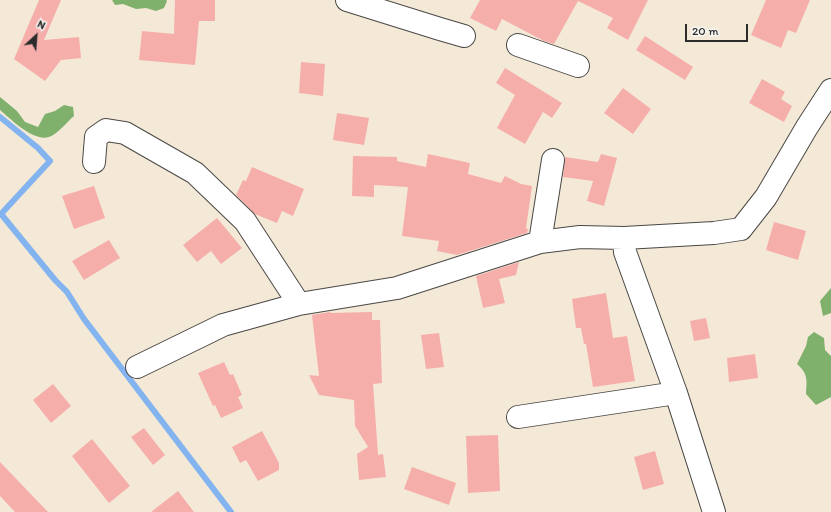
<!DOCTYPE html>
<html>
<head>
<meta charset="utf-8">
<style>
  body { margin:0 }
  #map { position:relative; width:831px; height:512px; overflow:hidden; background:#f4e9d7; font-family:Itim,sans-serif }
  canvas { display:block }
  .north { position:absolute; left:16px; top:16px; width:40px; height:40px; -webkit-text-stroke:3px #f6f6f2; paint-order:stroke; rotate:26deg; font-size:11px; font-weight:700; line-height:16px; text-align:center; color:#2b2b2b }
  .north::after { content:''; display:block; margin:auto; width:14px; height:18px; background:#2b2b2b; clip-path:polygon(50% 0,100% 100%,50% 72%,0 100%) }
  .scale { position:absolute; left:685px; top:24px; width:63px; height:18px; box-sizing:border-box; border:2px solid #2b2b2b; border-top:0; padding-left:5px; font-size:12px; line-height:14px; white-space:nowrap; color:#2b2b2b; -webkit-text-stroke:3px #f6f6f2; paint-order:stroke }
</style>
</head>
<body>
<div id="map">
<canvas width="831" height="512"></canvas>
<div class="north">N</div>
<div class="scale">20 m</div>
</div>
<script>
const context = document.querySelector('canvas').getContext('2d');
context.lineJoin = 'round';
function fillPath(path, color) { context.fillStyle = color; context.fill(path, 'evenodd'); }
function stroke(path, color, width, dash) { context.strokeStyle = color; context.lineWidth = width; context.lineCap = dash ? 'butt' : 'round'; context.setLineDash(dash || []); context.stroke(path); }
fillPath(new Path2D(`
  M112,0h54l1,1 -3,7 -8,3 -10,-3 -10,1 -13,-5 -8,1z
  M0,97l17,14 8,11 13,5 7,-13 10,-3 9,-6 9,2 1,9c-6,5 -14,15 -21,19 -16,11 -41,-15 -53,-25z
  M831,288v25l-8,3 -3,-15z
  M814,332l10,6 1,12 6,6v41l-15,8 -10,-11c1,-15 2,-20 -9,-30l9,-18 2,-9z`), '#7fb16c');
stroke(new Path2D(`
  M0,117l38,31 12,13 -49,53 54,66 12,12 17,27 147,193`), '#83b4ef', 6);
fillPath(new Path2D(`
  M39,0h22l-17,40 35,-3 2,21 -20,2 -16,21 -31,-22z
  M175,0h40v21h-16l-4,44 -56,-5 3,-29 32,3z
  M480,0h168l-20,40 -21,-12 6,-10 -35,-17 -24,43 -10,-3 -42,-22 -6,12 -26,-13z
  M766,0h44l-14,33 -8,-3 -7,18 -30,-13z
  M645,36l48,31 -8,13 -49,-30z
  M301,62l24,2 -2,32 -24,-3z
  M505,68l57,35 -10,15 -9,-6 -18,32 -28,-16 18,-33 -19,-12z
  M762,79l23,13 -4,7 11,7 -8,16 -35,-19z
  M623,88l28,21 -18,25 -29,-21z
  M337,113l32,5 -5,27 -31,-5z
  M428,154l42,9 -2,11 33,9 4,-7 16,8 11,2 -6,42 2,1 -1,4 -70,22 -20,-4 2,-10 -37,-5 6,-49 -34,-2v12l-22,-1 1,-40 44,1v4l29,6z
  M601,154l16,4 -13,48 -17,-5 6,-20 -30,-4 2,-20 33,5z
  M252,167l52,22 -11,27 -11,-5 -5,12 -22,-9 -19,-19 7,-15 3,1z
  M94,186l11,32 -31,11 -12,-33z
  M217,218l25,30 -21,16 -10,-13 -14,11 -14,-17z
  M774,222l32,9 -8,29 -32,-10z
  M109,240l11,18 -36,22 -12,-19z
  M519,262l-3,13 -17,4 6,24 -22,5 -7,-32z
  M606,293l7,45 14,-2 8,45 -42,6 -7,-43h-2l-3,-16h-5l-4,-29z
  M330,312l1,1 41,-1v8h8l2,63 -9,1 5,71 5,-1 3,23 -27,3 -2,-26 11,-7 -13,-21 -1,-26 -35,-5 -10,-20 10,1 -7,-61z
  M706,318l4,20 -16,3 -4,-20z
  M439,333l5,34 -18,2 -5,-34z
  M755,354l3,24 -29,4 -2,-24z
  M224,362l6,13 3,-1 9,21 -4,2 5,11 -22,10 -6,-13 -2,1 -15,-33z
  M53,384l18,22 -20,17 -18,-23z
  M144,428l21,27 -12,10 -22,-28z
  M262,431l17,32v7l-21,11 -12,-21 -6,3 -8,-16z
  M498,435l2,56 -32,2 -2,-57z
  M92,439l38,47 -21,17 -37,-47z
  M655,451l9,33 -21,6 -9,-33z
  M0,462l48,50h-33l-15,-16z
  M412,467l44,16 -7,22 -45,-16z
  M178,491l16,21h-43z`), '#f6aeab');
const minor = new Path2D(`
  M347,0l93,29 24,7
  M518,45l60,21
  M94,162l2,-25 10,-7 19,3 70,40 50,48 54,83
  M624,238l1,14 51,141 38,119
  M540,242l13,-82
  M137,367l86,-42 76,-21 98,-16 143,-46 40,-5 44,1 90,-5 27,-4 25,-32 41,-70 24,-37
  M518,417l158,-24`);
stroke(minor, '#494845', 24);
stroke(minor, '#fff', 22);
</script>
</body>
</html>
